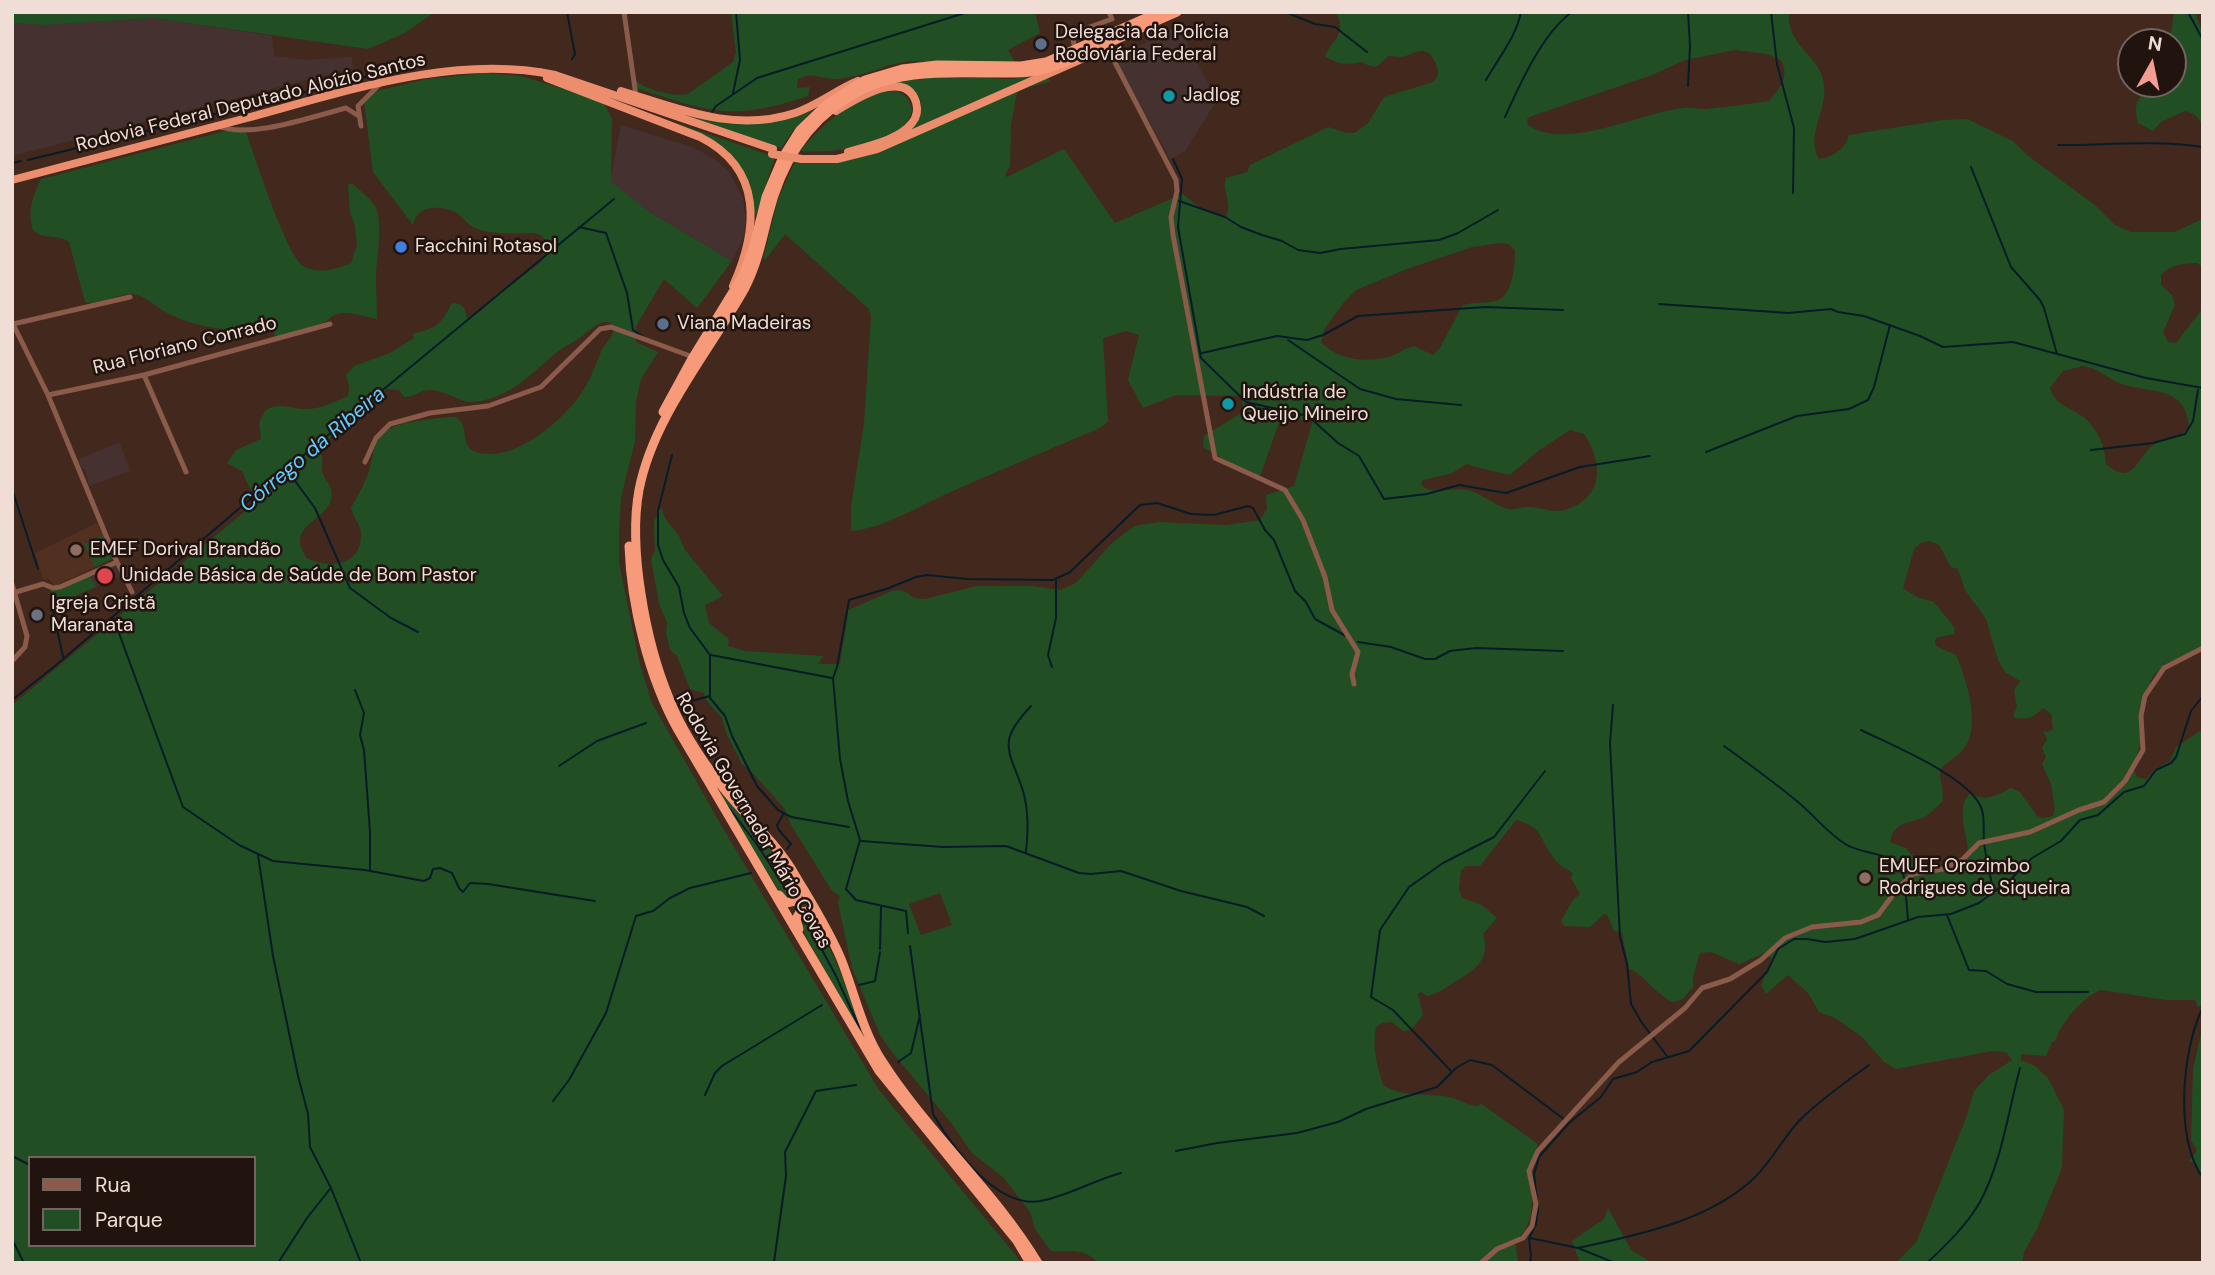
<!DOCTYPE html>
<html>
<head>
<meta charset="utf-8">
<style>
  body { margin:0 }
  #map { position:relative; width:2215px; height:1275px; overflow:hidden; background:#43281d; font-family:"DM Sans",sans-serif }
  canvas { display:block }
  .frame { position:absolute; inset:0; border:14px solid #efddd6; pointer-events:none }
  .legend { position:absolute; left:28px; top:1156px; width:228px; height:91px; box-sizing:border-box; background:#21140f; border:2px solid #73645f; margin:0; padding:9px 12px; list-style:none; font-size:21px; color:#efddd6 }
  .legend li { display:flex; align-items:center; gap:14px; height:35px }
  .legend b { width:35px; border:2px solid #73645f }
  .north { position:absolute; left:2117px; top:28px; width:70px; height:70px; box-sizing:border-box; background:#21140f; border:2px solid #73645f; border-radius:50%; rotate:9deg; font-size:19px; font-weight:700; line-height:28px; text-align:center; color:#efddd6 }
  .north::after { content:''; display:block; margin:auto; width:24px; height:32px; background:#f59c93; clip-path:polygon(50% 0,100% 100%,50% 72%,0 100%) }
</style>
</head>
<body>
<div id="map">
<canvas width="2215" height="1275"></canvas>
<div class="frame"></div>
<ul class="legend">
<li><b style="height:9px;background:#8a5a4a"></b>Rua</li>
<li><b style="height:19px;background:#214f23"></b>Parque</li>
</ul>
<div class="north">N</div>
</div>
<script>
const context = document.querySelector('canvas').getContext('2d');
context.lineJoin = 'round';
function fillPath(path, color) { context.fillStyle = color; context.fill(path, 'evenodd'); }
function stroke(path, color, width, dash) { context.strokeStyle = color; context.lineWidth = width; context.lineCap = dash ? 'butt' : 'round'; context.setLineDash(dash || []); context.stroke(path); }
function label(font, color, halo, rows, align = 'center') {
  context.font = font + ' "DM Sans",sans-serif'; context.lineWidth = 5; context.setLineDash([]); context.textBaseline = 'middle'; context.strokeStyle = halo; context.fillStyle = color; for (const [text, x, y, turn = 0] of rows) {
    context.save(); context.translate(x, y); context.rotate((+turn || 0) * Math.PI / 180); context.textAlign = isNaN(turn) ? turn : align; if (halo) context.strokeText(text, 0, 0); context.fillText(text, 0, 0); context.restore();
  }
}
fillPath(new Path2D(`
  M97,523l17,35 -59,28 -7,-8 -5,2 -8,-27z`), '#512f21');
fillPath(new Path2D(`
  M153,18l119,18 2,20 32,4 46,-3 1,11 -341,88v-133l32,2z
  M1178,26l39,74 -32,51 -15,8 -55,-101z
  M621,125l71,22 21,11 17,15 13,25 3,24 -2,14 -12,25 -81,-48 -41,-31z
  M119,442l12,29 -42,15 -4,-17h-4l-3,-9z
  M115,564l5,12 -24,11 -6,-12z`), '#463131');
fillPath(new Path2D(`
  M12,12h423l-32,22 -35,15 -215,-31 -109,7 -32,-2z
  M731,12h304l5,21 -32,17 7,12 -10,2 -97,-3c-25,4 -48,17 -72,18 -15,0 -23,-8 -38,0l-1,9 13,-1 -2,9c-21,7 -42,13 -64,15 -38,3 -75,-13 -111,-24l1,-9c8,12 40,19 54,16l45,-32 3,-10z
  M1335,12h454c-3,35 31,42 35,72 4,26 -19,51 -5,75 13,-2 27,-10 30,-24l93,-15 25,-1 46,22 14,14 69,51 19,19 16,7h43l29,-13v49l-6,-5c-15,1 -26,1 -36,12v10l11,10 3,10 -12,27 5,10 8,1 27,-35v339l-38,17 -12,12 -10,22 -1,39 -9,32 4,8 9,2 11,-11 13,-7 6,-14 27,-18v275l-5,3 -3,-7h-29l-65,-10c-16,5 -41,33 -45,50l-4,2 -6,14 -25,-2v6l14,6 13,12 16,32 -2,58 -25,61 -13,23 -2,11h-126l21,-22 49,-123 8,-27 15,-16 23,-15 -6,-8 -14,-1 -96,18 -12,-7 -22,-25 -27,-19 -16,-6 -11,-19 -20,-18 -22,19 -5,-9 11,-27 -9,-4 -24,10 -28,-12 -11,1 -7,24v10l-10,12 -10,3c-17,-7 -31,-30 -44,-33l-7,-37 -8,-1 -7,-16 -3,-1 -14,13 -26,-1 -3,-5 12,-21 7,-6 -9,-16 2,-5c-9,-5 -17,-10 -22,-19 -13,-19 -9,-27 -35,-34l-36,46h-14l-5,4 -2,19 3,9 20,7 15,13 -14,16c8,23 -7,36 -25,46 -11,6 -18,13 -31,16l-6,-4 -3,2 5,21 -12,15 -8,1 -11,-9 -9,1 -7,4c-4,20 1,39 7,58 26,15 44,6 70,13 9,3 16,8 26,8l1,-3 58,41c-14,33 7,72 -23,98l3,20 -419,1c-18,-17 -27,-10 -48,-12l-16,-22 -5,-17 -26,-34 -32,-25 -20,-29 -60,-72 -12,-17 -28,-67 -14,-65 2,-7 -8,-5 -41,-66 -7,-17 -35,-39 -7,-5 -16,-31 -4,-15 -16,-18 -2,-7 -14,-4 -13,-33 -7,-6 -4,-17 1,-10 -8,-19 -8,-45 4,-8 -1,-30 7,-14 4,11 14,18 6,14 38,46 -18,9 4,18 20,16 -1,7 17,5 78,5 -5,8h22l8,-51 -2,-2 46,-20 7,-1 9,3 6,5 11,1 52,-13h55l28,4 16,-7 35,-39 23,-18 25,-4 68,3 33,-5 7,-11 -1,-14 28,-9 19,-66h-33l-21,59 -56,-32 1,-11 39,-24 -1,-16 -66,-1 -33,13 -15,-28 11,-45 -13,-4 -23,7 5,84 -10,7c-51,21 -102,43 -152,65 -28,13 -65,35 -95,37v-24l13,-84 7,-105 -2,-9 -84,-75 -19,25h-3l15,-60 17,-38 36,1 217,-85 2,5 -21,5 -12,5 -6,33 -1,41 -5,9 2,2 57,-28 51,74 68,-29 17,14 26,8c7,-13 -5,-26 0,-38l21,-6 3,-7 78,-38 19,6h8l13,-10 16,-26 49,-15c5,-5 6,-9 4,-15 -10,-27 -21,-12 -36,-10 -4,0 -8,-1 -12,-1 -12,8 -10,16 -27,6 -15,3 -23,3 -37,-6 6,-15 24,-23 10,-44zM1735,50l32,4 14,6c9,17 -1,28 -12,41 -21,3 -42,6 -64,8 -7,0 -14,-2 -21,-1 -44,4 -117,44 -156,17l-1,-6 5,-3 120,-41 33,-15zM1500,243l9,1 6,6c0,16 -2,52 -25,52 -10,1 -19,0 -28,4l-22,42 -7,7 -19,-9c-9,2 -16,8 -25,11 -23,6 -52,3 -68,-15l3,-12 20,-28 12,-12 51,-21 65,-22zM2083,366c18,3 24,13 39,18 30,10 63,1 67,42 -9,14 -21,11 -34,18 -18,11 -21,45 -49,20 -1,-18 -9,-37 -24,-48 -14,-10 -26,-10 -32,-28l13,-17zM1570,430l14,4c16,23 21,56 -7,71 -6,3 -14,6 -21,6 -8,0 -17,-4 -27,-4 -7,0 -14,3 -21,2 -14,-4 -26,-15 -40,-19 -16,-3 -34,6 -47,-5l2,-5 27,-6 17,-10c6,3 35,9 43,11l28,-24zM1929,541l10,4 12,22 7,2 7,21 21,29 12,41 7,12 15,9 -6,9 3,17 -4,8 2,3c16,1 17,0 28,-10l8,6 2,15 -2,2 -8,1 4,7 -5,9 4,9 -4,7 9,20 4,26 -2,6 -10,2 -6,-2 -17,-24 -9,-4c-15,7 -24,15 -41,5 -14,14 -4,39 -2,56l-9,14 -31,7 -6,-2 -16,-20 -16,-6c4,-21 19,-18 34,-25 7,-3 12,-10 18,-15 3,-14 -3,-19 -2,-33 8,-8 18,-12 25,-22 16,-23 1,-69 -9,-92l-20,-9 -1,-4 1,-4 18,-4 1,-6 -21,-26 -17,-5 -14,-9 11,-39 7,-6zM940,893l12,32 -31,10 -12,-31z
  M2174,12h21l8,22v97c-2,-12 -6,-17 -18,-20l-24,11 -8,9 -15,-8c-5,-22 0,-23 13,-39h22v-42h-3z
  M485,73l35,3 82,24 10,19 -1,63 40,31 81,48 -35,47 -33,-29 -28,47v16l22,10 -17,27 -5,23 -1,39 -14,57 -2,36v29l21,102 12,38 69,122 158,265 143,173h-1010v-558l244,-203 -14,-31 -15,-8 9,-13 25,-11 -2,-16 6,-12c14,-11 29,0 45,-2 13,-1 26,-8 38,-13l1,-10 -3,-11 8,-9 36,-13 24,-15 -2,-4c26,-6 28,-9 40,-31 12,-1 14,8 15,16l15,-9 6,-7 53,-41 7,-19 -6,-7 -7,-3c-16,1 -35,1 -50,-2 -19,-3 -20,-15 -32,-20 -17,-6 -36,-5 -40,14l-40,-53 -9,-70 12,-11 51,-12zM604,322h6c9,11 -3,18 -8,28 -6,12 -10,27 -18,39 -17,28 -63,68 -98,65 -32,-3 -13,-26 -30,-37 -15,0 -63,5 -73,16 -12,13 -10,31 -17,46 -4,10 -10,19 -15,29 2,10 10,16 10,26 1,31 -31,36 -54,24 -23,-34 19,-35 24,-59 4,-15 -10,-20 -9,-31 0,-12 2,-8 -4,-20l69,-59 12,1 5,7c9,1 16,-7 26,-7 14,0 31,12 41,12 34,-2 55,-23 79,-44 9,-9 21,-14 31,-21 8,-6 13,-12 23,-15zM30,1158h224v87h-224z
  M942,76l67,3 27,-3 -132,58c26,-25 22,-38 -7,-53z
  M897,91l11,7 4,12c-6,36 -84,44 -112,41 21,-26 60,-61 97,-60z
  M648,102l89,21 80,-17 -22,22 -14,20z
  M647,113l128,44 -19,58h-2l-3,-23 -30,-47 -22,-12z
  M244,126c9,25 41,127 59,140 13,9 35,3 48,-3l6,-18 -2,-19 -5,-14 -2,-27 4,-2c7,7 18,15 23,23 8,14 2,52 1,69 0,15 1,29 1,44 -16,-3 -38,-13 -50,2l-49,20 -9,-18c-9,2 -19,6 -27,6 -25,2 -53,-5 -75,-16 -10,-5 -22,-18 -34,-19 -17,-1 -31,12 -48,8l-16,-60c-11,-9 -25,-1 -36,-12 -6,-19 0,-34 8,-51z
  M103,535l11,23 -19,9 -11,-23z
  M90,575l6,12 -40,17 -6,-14h9z
  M719,791c17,21 82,79 73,106l-5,2 -6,-5 -39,-61z
  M804,916c25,9 52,100 62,127l-60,-106 -5,-17z
  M2203,1026v153l-6,-14 -8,-4 8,-11 -6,-10 2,-71z
  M1608,1208l23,42 22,13h-73l-8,-22 32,-22z`), '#214f23');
stroke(new Path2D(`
  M567,12l8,42 -3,5
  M1285,12l30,12 20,3 32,25
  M1688,12l2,34 -2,40
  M1771,12l6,52 17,64 -1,65
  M2188,12l15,28
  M1486,80c13,-23 30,-43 35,-68
  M733,93l7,-33 -4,-48
  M712,112l4,-6 41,-28 211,-66
  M1505,117c14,-31 38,-85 67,-105
  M2058,145c48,0 96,-5 145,2
  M1173,159l9,20 -4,48 23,131 45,44 62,14 30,27 21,13 25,43 43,-5 32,-9 47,8 74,-26 70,-11
  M28,160l362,-89 20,-11
  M12,163l9,-2
  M1971,167l40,100 29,33 4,8 13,46
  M1179,201l46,16 16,10 21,8 20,6 16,9 22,3 21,-4 98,-9 19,-7 40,-23
  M579,227l27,6 21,60 6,37 9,6
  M1659,304l129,9 43,-4 7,3 26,4 56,20 23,11 70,-5 133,36 57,10
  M1288,340l72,49 36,10 65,6
  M1202,353l75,-17 30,4 16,-5 35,-19 127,-9 78,3
  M2091,450l62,-7 32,-9 8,-13 5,-31
  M1706,452l91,-36 52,-7 19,-9 6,-13 16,-62
  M672,455l-14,56v34l5,15 16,27 5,26 6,15 20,27v43l15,18 7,20 25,50 21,24 13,7 58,10
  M287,470l28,38 35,80 41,30 27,14
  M12,489l26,80
  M52,606l11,51
  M113,617l70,190 56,38 34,16 92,9 59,11 6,-3 3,-9 7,-1 12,5 7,15 4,4 7,-9 18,1 107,17
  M1358,642l33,5 34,12h10l15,-8 26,-3 87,3
  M711,655l121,23
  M1052,667l-4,-12 8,-37v-38
  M355,690l9,23 -4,22 4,15 6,82v38
  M12,700l43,-34 180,-154 379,-313
  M688,702l22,-6
  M1613,705l-3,38 10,194 7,27 4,40 11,19 25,33
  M1861,730c30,15 112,48 121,80 3,11 1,23 2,33 2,16 7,33 9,49
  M1724,746c25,18 50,36 74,56 17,14 30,32 49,43 19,11 54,6 57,33
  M559,766l38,-25 49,-18
  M726,804l30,39 34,52
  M784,813l-7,12 2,5 12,14 -4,5
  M861,841l82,6 63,-1 73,27 12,1 30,-3 60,20 66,16 17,9
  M1026,852c2,-21 3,-40 -3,-61 -13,-41 -28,-47 8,-85
  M258,855l15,101 25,120 10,38 2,33 21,41 30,75
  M1905,884l3,36
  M1947,915l22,55 17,1 21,13 29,8h52
  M806,920l30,56 24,53
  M908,933l-2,-22 -50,-11 -10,-11 14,-49 -12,-39 -8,-42 -7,-81 4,-11 12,-67 40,-12 27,-11 11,-2 40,4 86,1 17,-8 70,-67 17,-2 34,11 23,1 34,-9 5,2 12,22 9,10 21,51 11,11 9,17 31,17
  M910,946l23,168c20,34 66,99 112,86 26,-6 50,-20 76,-27
  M880,949l1,-43
  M859,985l16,-4 5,-29
  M2203,1007c-21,42 -29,132 0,171
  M898,1062l13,-9 9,-38
  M1451,1071l-58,-61 -22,-13 9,-67 29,-43 34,-24 51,-26 51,-66
  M705,1095l10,-22 7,-7 100,-61
  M553,1101l16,-21 37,-67 30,-97 17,-5 17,-13 20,-10 61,-15
  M1176,1151l41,-8 80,-10 41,-11 28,-13 71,-22 19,-19 14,-8 22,5 73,55
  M12,1156l18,9
  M1530,1238l48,10 37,15
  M12,1239l12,24
  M1578,1248c59,-13 127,-26 173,-67 19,-17 30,-40 47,-59 19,-20 48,-40 71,-57
  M774,1262l12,-86 -1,-24 31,-61 40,-6
  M278,1263l29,-45 23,-29
  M1530,1263l1,-7 -2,-18 7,-14 2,-15 -4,-35 5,-17 30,-34 32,-26 12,-18 24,-7 15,-10 37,-11 78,-79 11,-23 16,-10h13l18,3 30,-3 63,-22 33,-3 28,-11 32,-24 21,-21 29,-17 19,-21 18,-5 26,-23 20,-6 12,-16 15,-7 5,-6 15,-46 12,-15
  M1927,1263c19,-18 40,-38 53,-61 22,-41 28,-90 40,-134`), '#061d29', 2);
stroke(new Path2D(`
  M624,12l12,84
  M1107,47l69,133 1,11 -6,26 2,18 42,223 70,32 18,30 22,57 7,33 26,42 -6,22 2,10
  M1075,50l-2,-11 3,-7 36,-13 -3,-7
  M217,126c35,13 93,-9 129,-18l11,7
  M361,126l-3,-20 22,-22
  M12,322l36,73 69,167 15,30
  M13,324l117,-27
  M144,375l42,97
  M48,395l96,-20 186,-51
  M365,462l11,-24 14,-14 40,-11 58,-7 53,-19 59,-58 11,-2 82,30
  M12,584l15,52 -2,11 -13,14
  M16,592l27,-8 10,4 7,-1 57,-25
  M1481,1263l16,-14 26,-11 9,-12 4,-22 -7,-33 9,-20 81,-89 66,-54 17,-20 28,-9 31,-19 24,-22 27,-11 49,-5 17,-7 20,-27 15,-14 30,-5 19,-9 17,-17 51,-11 49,-22 25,-8 21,-21 18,-31 -2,-34 4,-20 19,-28 39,-20`), '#8a5a4a', 5);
stroke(new Path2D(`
  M547,78l153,59c64,32 58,93 33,149
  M621,91c59,18 113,42 174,22 23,-8 41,-23 63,-32
  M836,111c18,-11 69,-44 80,-9 2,7 1,15 -4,21 -13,17 -44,23 -64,29
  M802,159h35l40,-10 216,-95
  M12,180c77,-20 154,-40 231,-61 98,-26 211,-66 312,-44l218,74`), '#ec8e6e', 8);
stroke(new Path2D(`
  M663,412l30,-55 49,-80 11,-28 13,-52 17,-40 17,-27 27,-26 38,-24 37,-11 35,-4 84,1 25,-4 113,-50
  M629,546c2,60 20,132 49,184l201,341 138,170 13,22
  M779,895l7,8 9,-2 3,-7 -3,-10
  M799,929l-3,-10 4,-7 8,-1 8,9
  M1038,1263c-44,-73 -110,-130 -156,-202 -20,-31 -27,-67 -41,-102 -13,-31 -32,-60 -49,-89 -20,-32 -48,-55 -71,-85 -20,-26 -40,-56 -52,-87 -23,-55 -41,-149 -30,-208 14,-73 70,-138 106,-202 12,-23 17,-48 23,-72 12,-48 36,-91 78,-117 43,-28 91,-27 140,-26 17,0 34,1 51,-2 22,-4 42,-15 63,-24 26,-12 51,-24 77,-35`), '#f79a7a', 9);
stroke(new Path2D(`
  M772,154l30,5`), '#ec8e6e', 8);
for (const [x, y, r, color] of [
  [1041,44,7,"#5c6f8a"],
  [1169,96,7,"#0f9aa8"],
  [401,247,7,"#3f7fe0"],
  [663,324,7,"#5c6f8a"],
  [1228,404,7,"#0f9aa8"],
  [76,550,7,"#8d6e63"],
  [105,576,9,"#e0444e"],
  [37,615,7,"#6b7280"],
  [1865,878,7,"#8d6e63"]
]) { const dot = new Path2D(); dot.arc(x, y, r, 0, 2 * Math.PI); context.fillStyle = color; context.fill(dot); stroke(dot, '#21140f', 2.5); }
label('19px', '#efddd6', '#21140f', [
  ["Delegacia da Polícia",1055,33],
  ["Rodoviária Federal",1055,55],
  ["Jadlog",1183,96],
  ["Facchini Rotasol",415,247],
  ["Viana Madeiras",677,324],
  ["Indústria de",1242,393],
  ["Queijo Mineiro",1242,415],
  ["EMEF Dorival Brandão",90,550],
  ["Unidade Básica de Saúde de Bom Pastor",121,576],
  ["Igreja Cristã",51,604],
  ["Maranata",51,626],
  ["EMUEF Orozimbo",1879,867],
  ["Rodrigues de Siqueira",1879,889]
], 'left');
label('19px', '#efddd6', '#21140f', [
  ["Rodovia Federal Deputado Aloízio Santos",251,103,-14],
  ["Rua Floriano Conrado",185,346,-14],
  ["Rodovia Governador Mário Covas",753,821,60]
]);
label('italic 21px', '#63cbff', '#21140f', [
  ["Córrego da Ribeira",313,450,-40]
]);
</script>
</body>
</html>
